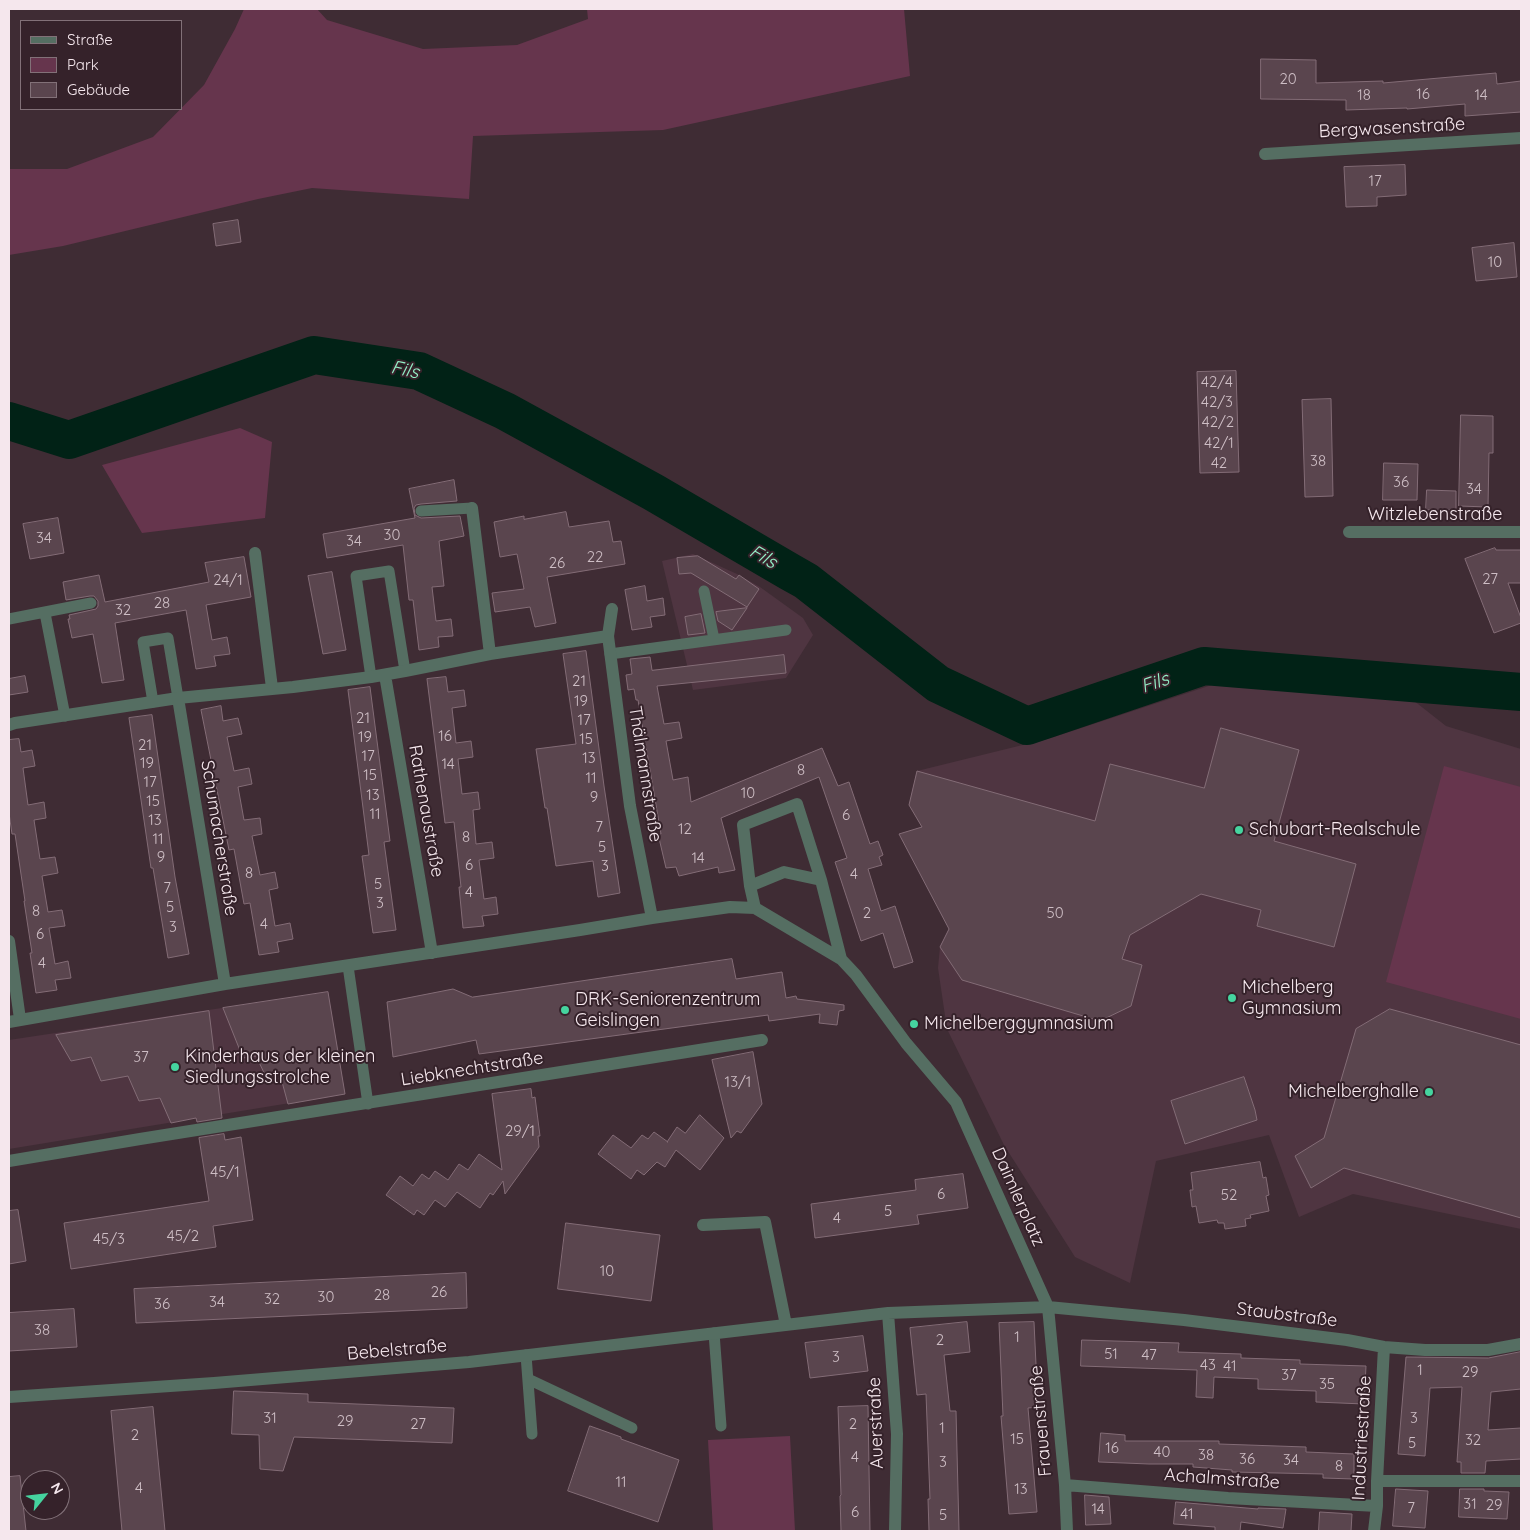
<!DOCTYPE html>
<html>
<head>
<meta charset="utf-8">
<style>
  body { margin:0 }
  #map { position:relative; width:1530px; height:1540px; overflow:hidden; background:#3f2c34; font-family:Quicksand,sans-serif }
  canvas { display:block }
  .frame { position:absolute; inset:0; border:10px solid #f5e7ed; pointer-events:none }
  .legend { position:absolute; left:20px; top:20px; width:162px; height:90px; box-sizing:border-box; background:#35222a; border:1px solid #827178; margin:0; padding:6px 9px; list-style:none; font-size:15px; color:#f5e7ed }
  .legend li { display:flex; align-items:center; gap:10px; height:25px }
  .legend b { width:25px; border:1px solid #827178 }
  .north { position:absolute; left:20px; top:1470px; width:50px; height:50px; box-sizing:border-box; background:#35222a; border:1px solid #827178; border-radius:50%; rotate:61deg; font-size:14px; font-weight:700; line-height:20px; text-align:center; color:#f5e7ed }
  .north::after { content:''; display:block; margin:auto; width:18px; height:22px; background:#45d49f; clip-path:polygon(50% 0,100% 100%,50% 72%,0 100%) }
</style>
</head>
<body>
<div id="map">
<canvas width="1530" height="1540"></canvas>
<div class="frame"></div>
<ul class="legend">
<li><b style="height:6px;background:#556e62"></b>Straße</li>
<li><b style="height:14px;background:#66354d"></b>Park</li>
<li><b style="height:14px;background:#5a454e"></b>Gebäude</li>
</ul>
<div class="north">N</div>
</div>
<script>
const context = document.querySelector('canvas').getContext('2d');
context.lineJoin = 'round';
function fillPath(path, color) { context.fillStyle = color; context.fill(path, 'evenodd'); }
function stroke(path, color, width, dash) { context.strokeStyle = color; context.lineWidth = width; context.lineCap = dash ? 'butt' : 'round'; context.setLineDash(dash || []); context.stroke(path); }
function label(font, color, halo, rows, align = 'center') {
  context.font = font + ' Quicksand,sans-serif'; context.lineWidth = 4; context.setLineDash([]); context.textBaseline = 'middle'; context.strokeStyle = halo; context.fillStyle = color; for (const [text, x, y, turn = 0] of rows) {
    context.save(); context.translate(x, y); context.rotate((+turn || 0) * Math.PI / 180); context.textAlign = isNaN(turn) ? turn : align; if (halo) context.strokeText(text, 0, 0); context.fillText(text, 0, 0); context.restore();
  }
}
fillPath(new Path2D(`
  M693,554l44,20 23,13 43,31 10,17 -27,43 -93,12 -31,-129z
  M1376,671l70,55 75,23v480l-168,-35 -54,23 -30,-82 -113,26 -26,122 -55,-26 -71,-112 -57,-116 -9,-61 2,-21 9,-18 -38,-73 11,-29 -13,-22 8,-34 134,-33 191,-63z
  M328,992l17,102 -336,55v-109z`), '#4f3541');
fillPath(new Path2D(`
  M244,9h73l10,11 96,29 94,-4 71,-26 -1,-10h317l6,67 -247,54 -190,6 -4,63 -157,-11 -54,11 -195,47 -54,9v-86h58l86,-32 51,-52 31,-56z
  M240,428l32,14 -7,76 -123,15 -40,-68z
  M1444,766l77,21v232l-135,-37z
  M790,1436l5,95h-82l-5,-91z`), '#66354d');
stroke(new Path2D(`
  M9,421l60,19 245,-85 105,16 86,40 148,81 137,80 16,9 132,103 89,42 177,-60 317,26`), '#012216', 38);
const building = new Path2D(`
  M1261,59l55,1v23l67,-2v2l113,-10 1,11 24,-3v31l-56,4v-12l-58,5v-1l-61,2v-10l-85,-1z
  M1405,165l1,30 -29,2v9l-31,1 -2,-40z
  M238,220l3,22 -25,4 -3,-22z
  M1514,243l3,34 -41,4 -4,-33z
  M1236,371l3,101 -39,1 -3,-101z
  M1331,399l2,97 -28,1 -3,-97z
  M1461,415l32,1v37h-4l-1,54 -29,-1z
  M1384,463l34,1 -1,36h-34z
  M454,480l3,21 -36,3 -5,1 -2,3 1,7 6,3 39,-2 4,20 -25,5 5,45 -12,1 4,34 15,-2 2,17 -15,1 1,10 -20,3 -6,-50h-4l-6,-55 -76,13 -4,-24 92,-16 -6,-29z
  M1427,490l29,1v19h-30z
  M566,512l3,15 40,-6 4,21 8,-1 4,23 -78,13 9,46 -21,4 -5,-20 -35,5 -3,-19 32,-4 -7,-35 -17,3 -6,-35 30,-6v3z
  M58,518l6,35 -34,6 -7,-35z
  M1495,548l1,2h25v33h-13l13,35v5l-27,10 -29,-74z
  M698,556l38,23 3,-4 20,14 -12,18 -56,-34 -12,1 -2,-16z
  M244,557l7,40 -45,8 6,35 15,-3 3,17 -16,2 2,10 -20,3 -10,-59 -71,13 9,57 -22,3 -9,-49 -21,4 -4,-19h2l-1,-4 27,-6 2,-3v-5l-4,-5h-4l-24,4 -3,-18 36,-7 6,27 104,-20 -4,-19z
  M332,572l14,78 -23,4 -15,-78z
  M645,586l2,15 16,-3 2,17 -15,2 2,10 -20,3 -7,-40z
  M747,608l-15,22 -14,-9 -2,-9z
  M701,614l4,19 -17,2 -3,-18z
  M586,651l18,135 16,107 -22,4 -5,-36 -37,5 -9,-58h-2l-9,-59 40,-5 -13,-90z
  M784,655l2,18 -129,13 7,38 15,-2 3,16 -16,3 7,39 15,-3 3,25 131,-54 16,38 11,-4 21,62 8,-3 5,14 -4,2 3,8 -14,4 13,42 14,-5 18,56 -19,6 -11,-35 -22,8 -26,-79 12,-4 -28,-81 -98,41 14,52 -16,3 -1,-6 -39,9 -3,-9 -10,1 -8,-34h3l-23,-134h-2l-2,-11 -6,1 -2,-15 6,-1 -2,-15 20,-2 2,13z
  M25,676l3,16 -19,3v-16z
  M446,677l2,15 16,-2 2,16 -14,2 4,35 15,-2 2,16 -15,2 4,35 16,-2 2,17 -7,1 3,34 16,-2 2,16 -15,2 5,39 12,-2 2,17 -16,2 2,10 -21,2 -4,-41h2l-7,-65 -9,1 -18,-144z
  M370,687l20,154 -6,1 12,88 -23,3 -11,-77 7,-1 -21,-165z
  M221,706l2,15 15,-3 4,16 -15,3 7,34 15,-3 3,16 -14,3 6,33 16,-2 2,16 -10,2 8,39 15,-3 3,16 -9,2 6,36 15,-3 3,16 -16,3 2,10 -20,3 -9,-52 -6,1 -10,-55 -5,1 -28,-140z
  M152,715l23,162 14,77 -21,4 -15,-90h-2l-22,-150z
  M1221,728l78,22 -25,91 82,23 -22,83 -77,-21 4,-16 -60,-16 -71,41 -8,24 20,6 -11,41 -31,15 -138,-41 -22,-33 9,-18 -50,-95 23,-7 -13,-22 8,-34 178,50 15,-57 94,24z
  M19,739l2,13 11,-2 3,16 -12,2 5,37 16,-3 2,16 -12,2 6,39 15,-2 3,16 -16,3 6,36 14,-2 3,16 -16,2 6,36 13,-3 3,17 -16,2 2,10 -21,3 -6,-40h2l-8,-52h1l-10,-67h-3l-3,-21v-73z
  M732,959l4,20 46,-7 4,26 10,-2 1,3 47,6v5l-5,1 -2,14 -18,-2 1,-9 -51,7 -1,-6 -289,39 -3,-14 -83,17 -6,-55 66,-13 19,8z
  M328,992l17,102 -57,10 -7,-26 -13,3 -12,-25 -13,2 -20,-50z
  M1390,1009l131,36v173l-177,-50 -33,20 -16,-32 29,-18 32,-109z
  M209,1011l13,107 -25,4 -1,-4 -25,5 -11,-25 -21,3 -11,-25 -27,5 -10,-24 -20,4 -15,-26z
  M753,1052l9,52 -21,29 -4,-2 -6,7 -19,-78z
  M1244,1077l11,33 2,10 -72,24 -14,-43z
  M531,1089l1,9 3,-1 5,39h-2l1,11 -34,47 -2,-13 -10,14 -3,-2 -10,15 -23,-16 -12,15 -10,-7 -11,15 -7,-5 -3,5 -28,-20 14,-19 13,10 9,-12 7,5 6,-8 13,9 11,-16 9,6 11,-16 23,16 -10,-76z
  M700,1115l24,23 -24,32 -24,-20 -11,17 -8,-5 -13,13 -7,-5 -6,9 -33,-25 15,-19 18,13 11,-13 6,4 6,-7 14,10h-1l10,-15 8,6z
  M224,1134l1,6 16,-3 12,83 -40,6 3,21 -145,22 -7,-46 145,-22 -10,-63z
  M1260,1162l3,16 3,-1 3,18 -3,1 3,15 -19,4 1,3 -6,1 1,7 -21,3 -1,-6h-6l-1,-3 -18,3 -3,-17 -4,1 -2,-17h3l-2,-17z
  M963,1174l5,34 -51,7 2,9 -104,14 -4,-34 105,-14 -1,-10z
  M18,1210l8,51 -17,3v-53z
  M566,1223l94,12 -9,66 -93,-12z
  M466,1273l1,35 -331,15 -2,-34z
  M74,1309l3,38 -68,4v-38z
  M967,1322l3,30 -26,3 6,56h6l3,120h-30l-1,-32h2l-4,-105 -9,1 -7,-67z
  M1034,1322l4,85 -10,1 9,104 -28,2 -8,-98h2l-4,-93z
  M863,1336l5,35 -58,7 -5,-35z
  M1082,1340l97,3 -1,9 63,2v4l59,2v4l66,2 -2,38 -48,-2v-11l-58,-2v-10l-44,-2 -1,21 -17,-1 1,-27 -116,-4z
  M1521,1352v37l-30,3 -3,38 33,-2v31l-35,2 -1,12h-24v-11h-4l5,-75 -32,1 -5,68 -27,-2 8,-97 82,1z
  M234,1391l74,3v8l146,6 -2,35 -158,-6 -11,34 -23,-2 -1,-34 -27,-1z
  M868,1406l2,125h-29l-1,-35 1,-1 -3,-88z
  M153,1407l12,124h-43l-11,-120z
  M590,1426l31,11v2l58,21 -21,62 -90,-31z
  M1101,1433l24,2v6h94v3l87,3v5l48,2v25l-31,-1v-4l-91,-2v-2l-39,-3v-3h-44l-50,-2z
  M20,1476l6,55h-17v-54z
  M1396,1489l32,2 -3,37 -32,-2z
  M1460,1489h24v2l25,1 -2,27 -48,-2z
  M1085,1495l24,2 2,27 -25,1z
  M1176,1502l82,7v-1l28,1 -3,19 -42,-6 -1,9h-25v-4l-41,-3z
  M1320,1512l32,2 -1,17h-32z`);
fillPath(building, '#5a454e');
stroke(building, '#836c76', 1);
stroke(new Path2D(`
  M421,511l51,-3
  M704,591l10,48
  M45,613l20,103
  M9,619l82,-16
  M610,654l176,-24
  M371,677l-15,-101 33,-5 16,100
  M153,702l-10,-60 25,-4 10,60
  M348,966l20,138
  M714,1333l7,93
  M526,1355l6,79
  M528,1379l104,49`), '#556e62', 11);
stroke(new Path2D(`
  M1265,154l256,-16
  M472,508l18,146
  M1349,532h172
  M255,553l17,135
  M608,636l22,170 22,112
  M385,675l47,278
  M178,698l47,286
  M9,725l6,-2 163,-25 115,-11 78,-10 34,-6 85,-17 118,-18 4,-27
  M750,886l-7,-61 54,-21 24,76
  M755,908l-5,-22 34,-14 37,8 20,79
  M9,941l11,78
  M9,1022l216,-38 355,-54 72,-12 78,-11 25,1 86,51 15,16 50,68 50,59 92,205 17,178 2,46
  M9,1161l131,-22 622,-99
  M703,1225l62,-3 21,103
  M888,1313l9,121 -2,97
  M9,1397l205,-14 255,-21 419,-49 160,-6 136,13 163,20 37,7 41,3h63l33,-6
  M1377,1481h144
  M1065,1485l163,13 149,8
  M1374,1531l3,-25v-25l7,-134`), '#556e62', 12);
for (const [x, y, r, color] of [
  [1239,830,5,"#45d49f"],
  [1232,998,5,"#45d49f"],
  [565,1010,5,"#45d49f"],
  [914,1024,5,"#45d49f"],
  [175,1067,5,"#45d49f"],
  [1429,1092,5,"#45d49f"]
]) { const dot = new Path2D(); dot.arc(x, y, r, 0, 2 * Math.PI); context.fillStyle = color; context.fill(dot); stroke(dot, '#35222a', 2); }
label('15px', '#cebec5', null, [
  ["20",1288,79],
  ["16",1423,94],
  ["18",1364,95],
  ["14",1481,95],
  ["17",1375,181],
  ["10",1495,262],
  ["42/4",1217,382],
  ["42/3",1217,402],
  ["42/2",1218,422],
  ["42/1",1219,443],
  ["38",1318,461],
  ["42",1219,463],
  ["36",1401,482],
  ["34",1474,489],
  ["30",392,535],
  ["34",44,538],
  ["34",354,541],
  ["22",595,557],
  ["26",557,563],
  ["27",1490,579],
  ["24/1",228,580],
  ["28",162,603],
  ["32",123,610],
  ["21",579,681],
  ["19",581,701],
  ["21",363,718],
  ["17",584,720],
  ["16",445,736],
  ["19",365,737],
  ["15",586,739],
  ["21",145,745],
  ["17",368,756],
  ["13",589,758],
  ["19",147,763],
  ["14",448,764],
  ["8",801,770],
  ["15",370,775],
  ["11",591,778],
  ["17",150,782],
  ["10",748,793],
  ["13",373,795],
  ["9",594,797],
  ["15",153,801],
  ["11",375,814],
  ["6",846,815],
  ["13",155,820],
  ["7",599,827],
  ["12",685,829],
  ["8",466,837],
  ["11",158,839],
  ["5",602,847],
  ["9",161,857],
  ["14",698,858],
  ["6",469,865],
  ["3",605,866],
  ["8",249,873],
  ["4",854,874],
  ["5",378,884],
  ["7",167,888],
  ["4",469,892],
  ["3",380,903],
  ["5",170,907],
  ["8",36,911],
  ["2",867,913],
  ["50",1055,913],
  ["4",264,924],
  ["3",173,927],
  ["6",40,934],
  ["4",42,963],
  ["37",141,1057],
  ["13/1",738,1082],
  ["29/1",520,1131],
  ["45/1",225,1172],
  ["6",941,1194],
  ["52",1229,1195],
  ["5",888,1211],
  ["4",837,1218],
  ["45/2",183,1236],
  ["45/3",109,1239],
  ["10",607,1271],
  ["26",439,1292],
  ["28",382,1295],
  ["30",326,1297],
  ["32",272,1299],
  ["34",217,1302],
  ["36",162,1304],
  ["38",42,1330],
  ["1",1017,1337],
  ["2",940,1340],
  ["51",1111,1354],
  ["47",1149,1355],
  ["3",836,1357],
  ["43",1208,1365],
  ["41",1230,1366],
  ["1",1420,1370],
  ["29",1470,1372],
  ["37",1289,1375],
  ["35",1327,1384],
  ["31",270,1418],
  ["3",1414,1418],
  ["29",345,1421],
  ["27",418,1424],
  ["2",853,1424],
  ["1",942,1428],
  ["2",135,1435],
  ["15",1017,1439],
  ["32",1473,1440],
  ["5",1412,1443],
  ["16",1112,1448],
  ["40",1162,1452],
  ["38",1206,1455],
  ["4",855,1457],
  ["36",1247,1459],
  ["34",1291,1460],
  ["3",943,1462],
  ["8",1339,1466],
  ["11",621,1482],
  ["4",139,1488],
  ["13",1021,1489],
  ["31",1470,1504],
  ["29",1494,1505],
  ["7",1411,1508],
  ["14",1098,1509],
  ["6",855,1512],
  ["41",1187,1514],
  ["5",943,1515]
]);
label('18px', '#f5e7ed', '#35222a', [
  ["Bergwasenstraße",1392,128,-3],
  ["Witzlebenstraße",1435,515],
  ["Thälmannstraße",645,774,81],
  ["Rathenaustraße",426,811,80],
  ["Schumacherstraße",219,838,81],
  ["Liebknechtstraße",472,1069,-9],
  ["Daimlerplatz",1018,1197,66],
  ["Staubstraße",1287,1315,7],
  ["Bebelstraße",397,1350,-5],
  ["Frauenstraße",1041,1421,-95],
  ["Auerstraße",876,1423,-92],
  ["Industriestraße",1362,1438,-87],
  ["Achalmstraße",1222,1479,4]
]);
label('18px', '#f5e7ed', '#35222a', [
  ["Schubart-Realschule",1249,830],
  ["Michelberg",1242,988],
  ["Gymnasium",1242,1009],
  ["DRK-Seniorenzentrum",575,1000],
  ["Geislingen",575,1021],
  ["Michelberggymnasium",924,1024],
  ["Kinderhaus der kleinen",185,1057],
  ["Siedlungsstrolche",185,1078],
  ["Michelberghalle",1419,1092,"right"]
], 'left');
label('italic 19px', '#94f1c8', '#35222a', [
  ["Fils",405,370,12],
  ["Fils",763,557,30],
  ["Fils",1155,683,-19]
]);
</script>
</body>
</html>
